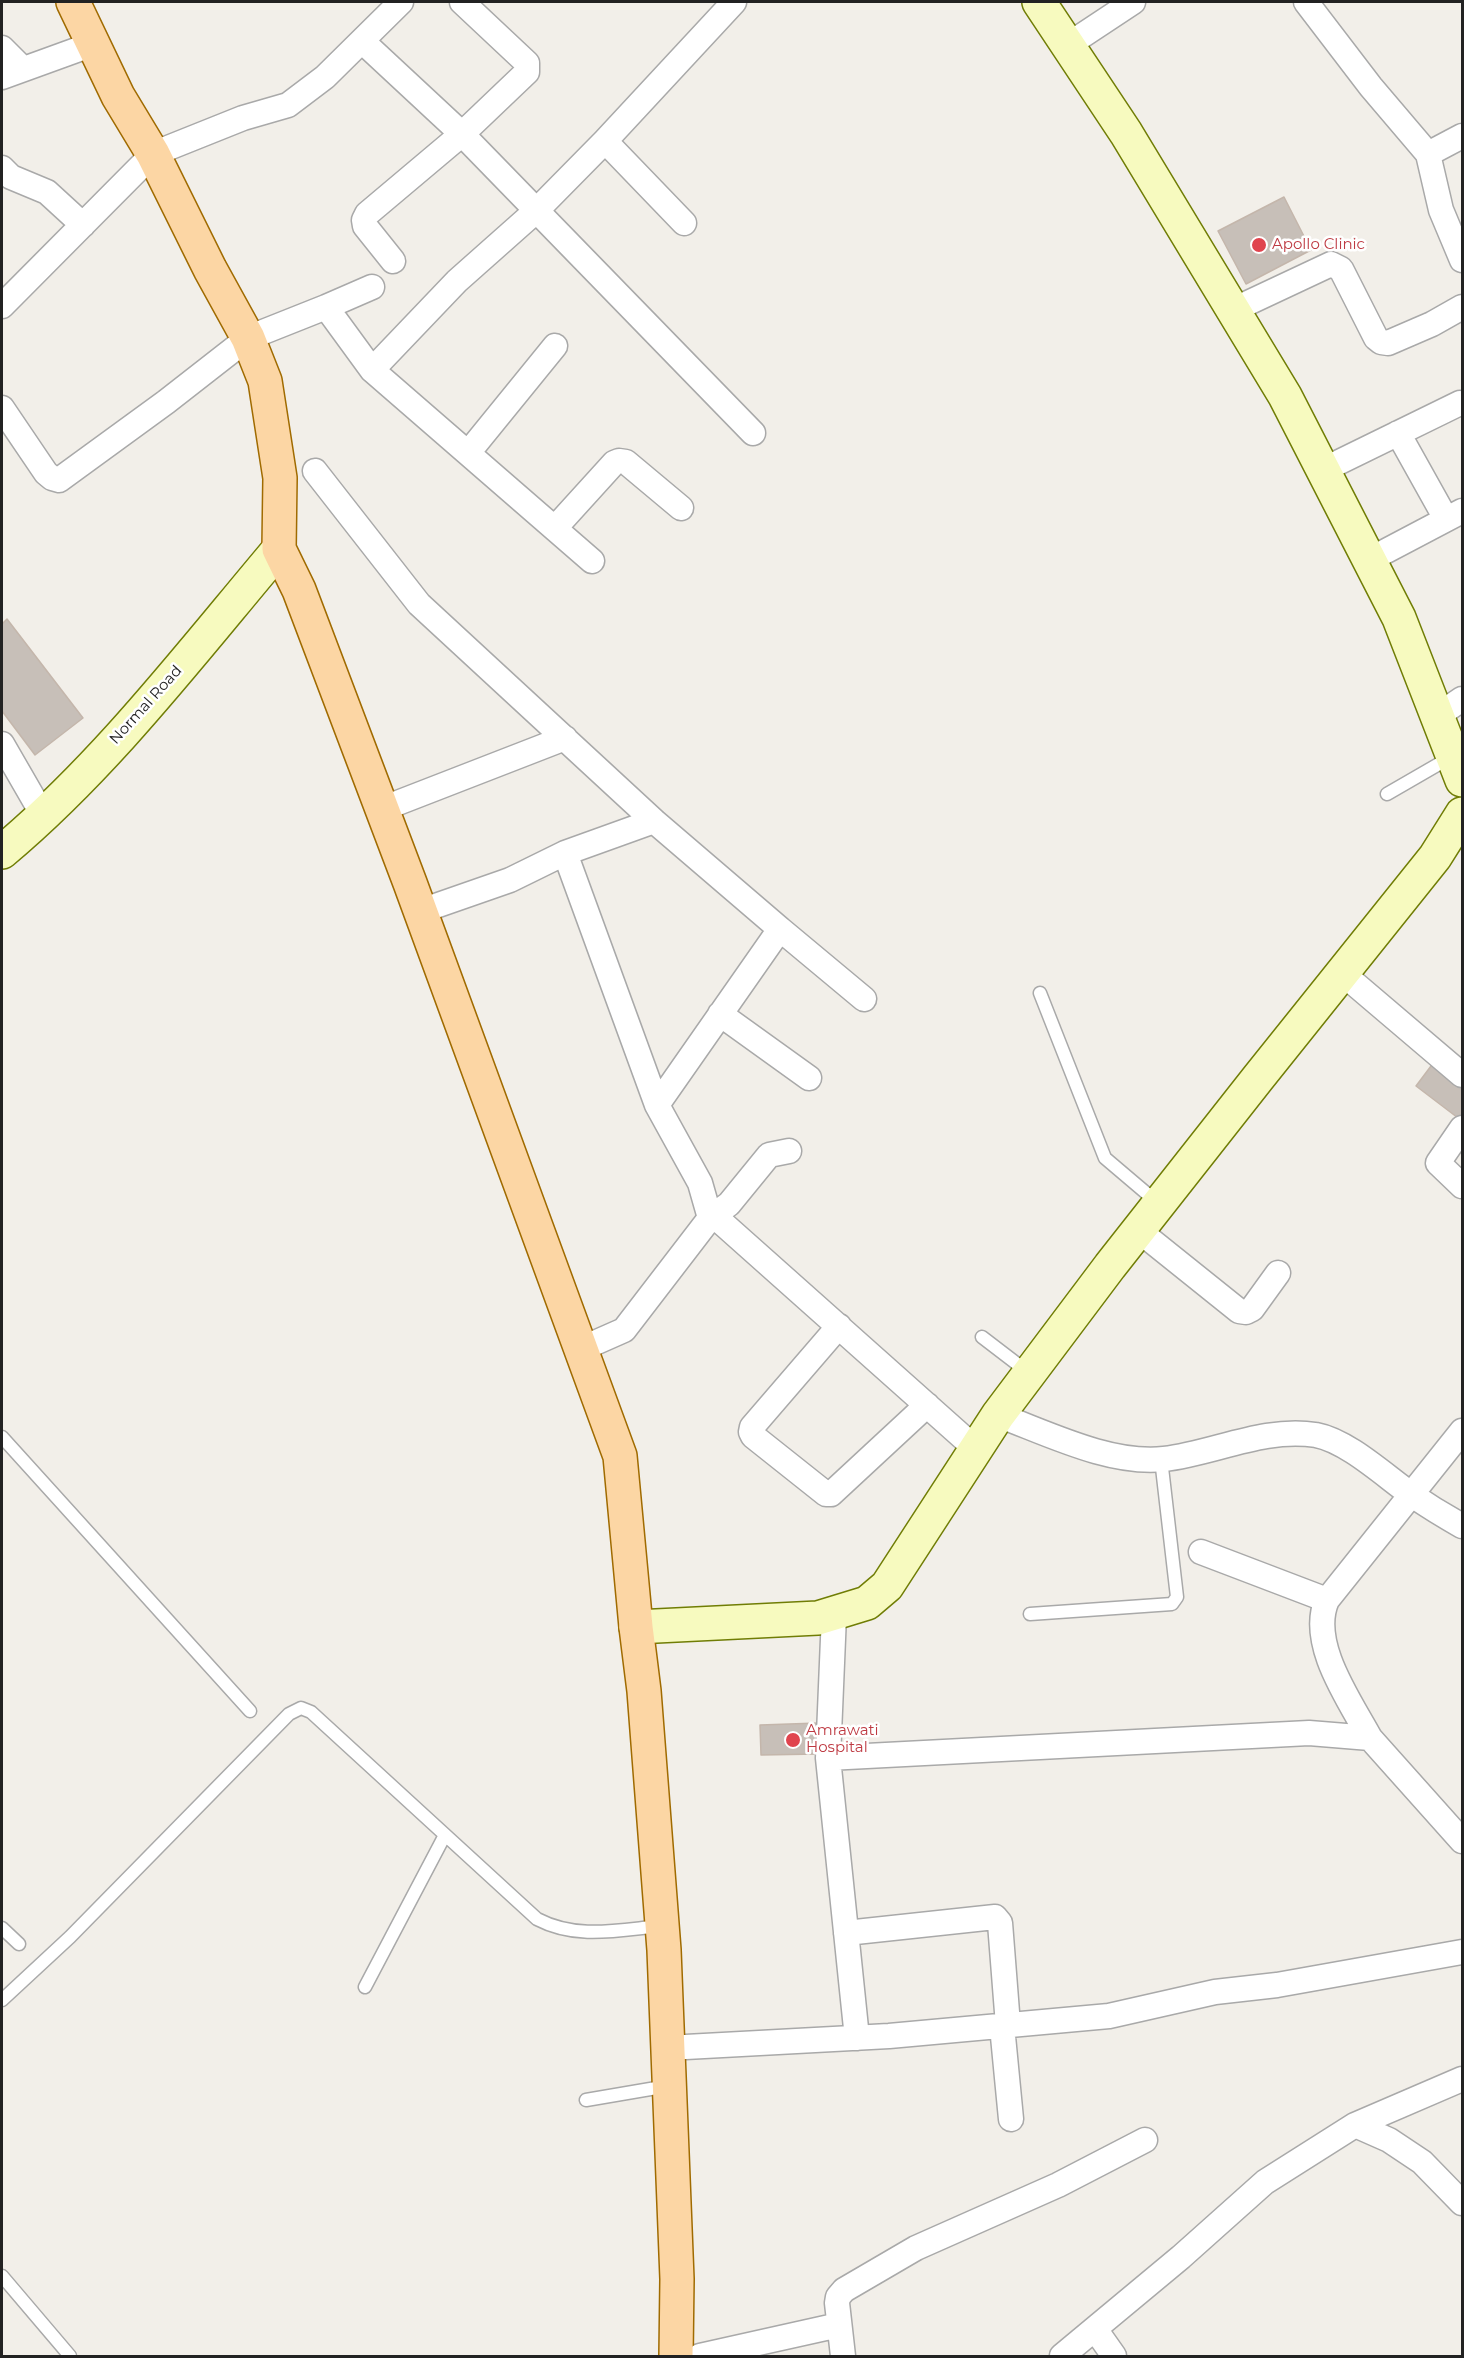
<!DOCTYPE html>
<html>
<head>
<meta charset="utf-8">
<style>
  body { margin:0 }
  #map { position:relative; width:1464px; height:2358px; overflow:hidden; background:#f2efe9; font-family:Montserrat,sans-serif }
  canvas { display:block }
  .frame { position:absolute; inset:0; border:3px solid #222; pointer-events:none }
</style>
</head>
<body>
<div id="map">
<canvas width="1464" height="2358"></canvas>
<div class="frame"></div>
</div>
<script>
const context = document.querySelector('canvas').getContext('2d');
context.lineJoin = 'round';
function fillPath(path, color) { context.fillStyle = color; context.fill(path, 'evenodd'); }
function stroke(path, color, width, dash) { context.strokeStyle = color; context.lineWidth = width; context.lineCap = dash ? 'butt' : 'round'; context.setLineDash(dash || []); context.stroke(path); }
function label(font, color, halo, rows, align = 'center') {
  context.font = font + ' Montserrat,sans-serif'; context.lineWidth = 5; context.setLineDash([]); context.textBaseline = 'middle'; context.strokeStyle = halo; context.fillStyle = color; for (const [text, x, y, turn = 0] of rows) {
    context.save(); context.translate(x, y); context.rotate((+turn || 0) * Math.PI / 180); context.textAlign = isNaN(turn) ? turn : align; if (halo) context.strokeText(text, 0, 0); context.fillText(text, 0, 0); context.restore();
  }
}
const building = new Path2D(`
  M1284,197l27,53 -65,34 -28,-53z
  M7,619l76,99 -48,37 -33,-44v-87z
  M1434,1062l28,21v38l-46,-35z
  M818,1723l1,31 -58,1 -1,-30z`);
fillPath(building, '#c7bfb8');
stroke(building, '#c4b6ab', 1.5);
const lane = new Path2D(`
  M1387,794l64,-37
  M1040,993l65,165 53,45
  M982,1337l47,36
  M2,1437l248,274
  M1030,1614l142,-10 5,-7 -16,-138
  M2,1928l17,16
  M365,1987l80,-152
  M2,2000l68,-63 219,-223 12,-6 10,4 226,207c40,21 81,11 124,7
  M586,2100l82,-14
  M2,2276l68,80`);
const street = new Path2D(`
  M1306,2l65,85 57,67 13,56 21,50
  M362,41l100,93 291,299
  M1068,45l65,-43
  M2,48l20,20
  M2,77l91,-33
  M1428,154l34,-18
  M2,168l9,9 36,15 36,33
  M684,223l-79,-82 129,-139
  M393,261l-28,-35 -1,-6 3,-6 95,-80 65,-62v-9l-65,-61
  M2,306l151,-152 90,-36 45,-13 37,-28 76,-75
  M326,307l46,63 220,191
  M1233,310l98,-46 10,5 35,69 5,4 7,1 44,-19 30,-17
  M372,370l85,-89 80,-71 68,-69
  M2,408l44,65 6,5 7,2 107,-78 82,-64 78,-31 46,-20
  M1398,433l48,86
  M468,453l87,-107
  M1323,470l137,-67
  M315,471l104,133 235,217 126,108 -123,176 43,78 10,35 -86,112 -43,19
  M555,528l59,-65 5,-2 7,1 55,46
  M1369,560l93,-49
  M1437,716l25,-17
  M2,744l41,71
  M382,809l183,-71
  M565,853l92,252
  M421,911l89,-31 55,-27 89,-32
  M780,929l84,70
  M1342,973l120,102
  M720,1014l89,64
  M1462,1128l-24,35 24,23
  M789,1151l-20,4 -40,49 -19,14 10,3 256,228
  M1138,1230l101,81 7,1 6,-3 26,-36
  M839,1326l-87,101 -1,5 2,4 73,58h5l96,-89
  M998,1415c49,18 112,50 166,44 51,-6 99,-32 152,-24 32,6 70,42 96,60 16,11 34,22 50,31
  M1201,1552l126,48
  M834,1615l-6,143 29,280
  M1370,1738c-20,-37 -62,-95 -43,-138l135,-169
  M828,1758l481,-25 61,5 92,103
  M846,1933l149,-16 5,6 8,102
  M1002,2026l9,93
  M667,2048l222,-12 220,-20 106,-24 62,-7 185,-33
  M1355,2125l34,15 33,22 40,41
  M1095,2329l19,27
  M700,2356l139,-31
  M843,2356l-6,-53 1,-6 6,-7 72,-42 142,-63 87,-45
  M1062,2356l119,-99 84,-75 90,-57 107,-46`);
const secondary = new Path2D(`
  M1039,2l87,131 159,263 114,222 63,162
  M2,852c104,-87 190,-200 277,-303
  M636,1627l182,-9 49,-15 20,-17 111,-171 112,-149 148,-188 177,-221 27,-43`);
const primary = new Path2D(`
  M73,2l45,94 35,58 57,115 38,69 17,43 15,97 -1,71 20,41 111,293 210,573 16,171 8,64 20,259 13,329 -1,77`);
stroke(lane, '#a9a9a9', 15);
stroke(street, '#a9a9a9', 27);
stroke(secondary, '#707d05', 36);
stroke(primary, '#a06b00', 36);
stroke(lane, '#fff', 12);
stroke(street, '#fff', 24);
stroke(secondary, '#f7fabf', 33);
stroke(primary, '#fcd6a4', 33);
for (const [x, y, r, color] of [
  [1259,245,8,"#e0444e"],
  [793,1740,8,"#e0444e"]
]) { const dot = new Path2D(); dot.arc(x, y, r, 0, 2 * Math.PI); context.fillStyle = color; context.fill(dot); stroke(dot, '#fff', 2); }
label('15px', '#be3a42', '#fff', [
  ["Apollo Clinic",1272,245],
  ["Amrawati",806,1731],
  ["Hospital",806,1748]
], 'left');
label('15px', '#222', '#fff', [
  ["Normal Road",146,705,-48]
]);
</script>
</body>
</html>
